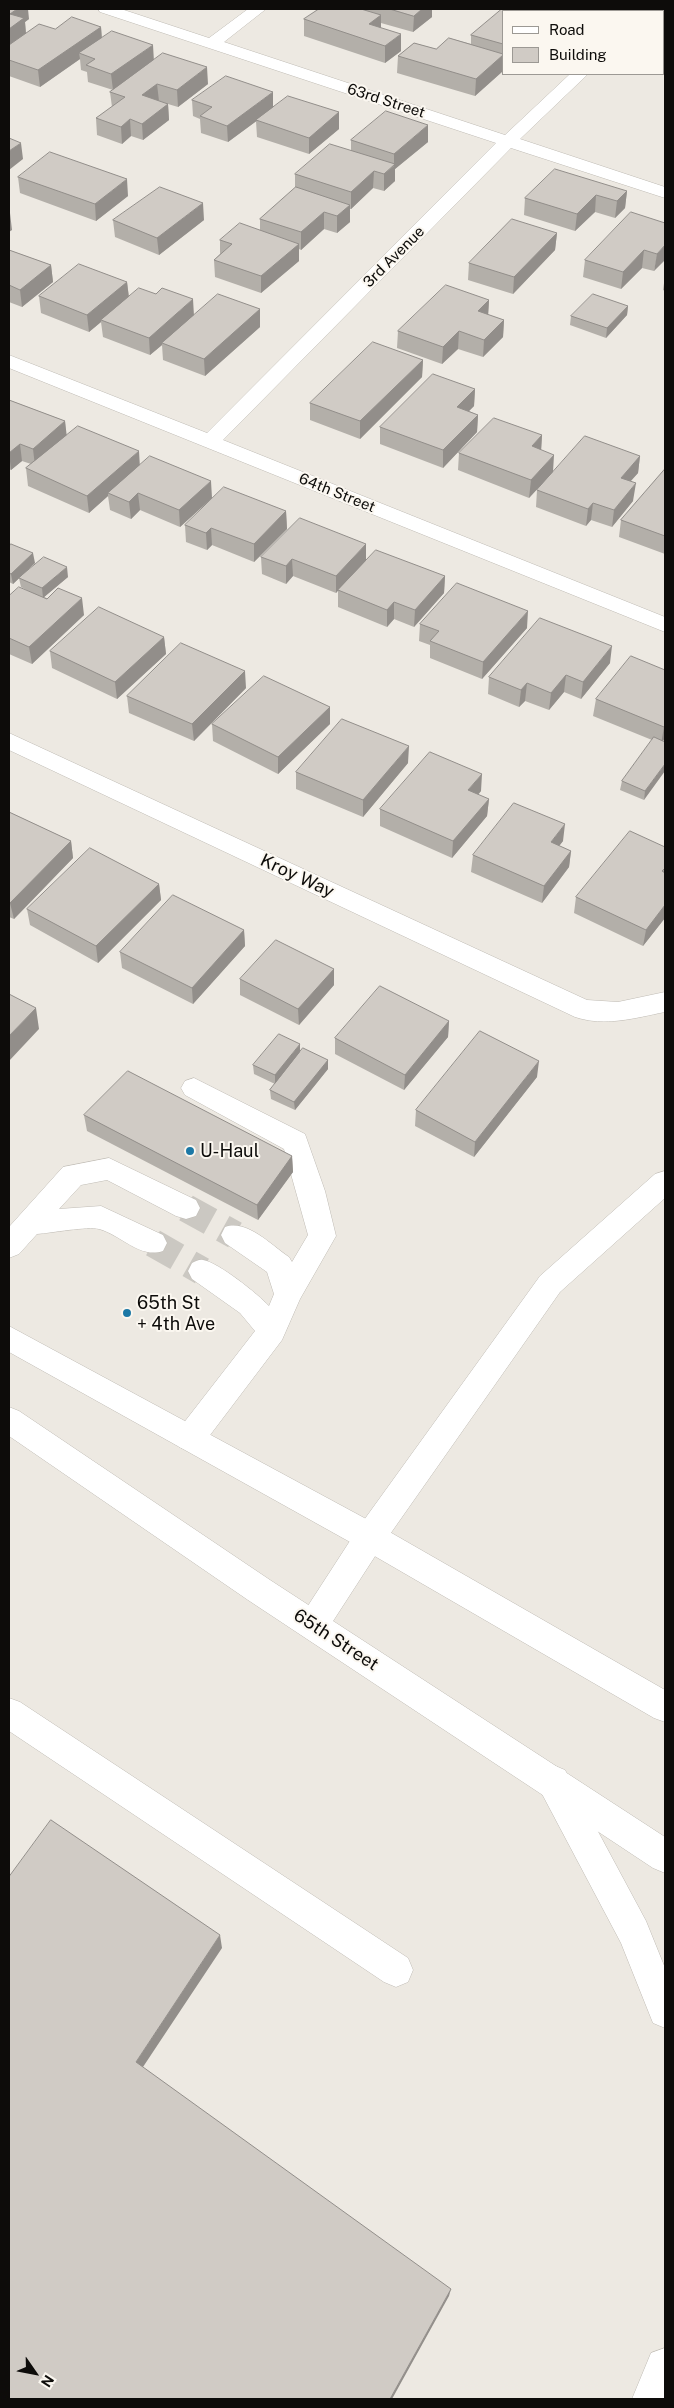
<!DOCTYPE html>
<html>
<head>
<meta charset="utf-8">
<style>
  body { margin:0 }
  #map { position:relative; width:674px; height:2408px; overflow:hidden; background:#ede9e2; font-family:"Public Sans",sans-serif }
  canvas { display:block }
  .frame { position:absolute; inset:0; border:10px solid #0d0c0a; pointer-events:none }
  .legend { position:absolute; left:502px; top:10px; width:162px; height:65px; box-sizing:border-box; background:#fbf7f0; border:1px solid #9c9994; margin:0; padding:6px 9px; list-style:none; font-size:15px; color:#0d0c0a }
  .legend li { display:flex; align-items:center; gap:10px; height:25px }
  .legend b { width:25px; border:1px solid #9c9994 }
  .north { position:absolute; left:10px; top:2348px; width:50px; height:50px; -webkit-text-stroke:4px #fbf7f0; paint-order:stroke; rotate:123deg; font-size:14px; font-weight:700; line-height:20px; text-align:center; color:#0d0c0a }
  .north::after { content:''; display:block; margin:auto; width:18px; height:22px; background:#0d0c0a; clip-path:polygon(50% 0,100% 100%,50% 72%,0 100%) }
</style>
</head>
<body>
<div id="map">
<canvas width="674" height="2408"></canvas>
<div class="frame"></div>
<ul class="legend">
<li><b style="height:6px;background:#fff"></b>Road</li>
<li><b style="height:14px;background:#d0cbc5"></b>Building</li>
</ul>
<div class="north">N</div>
</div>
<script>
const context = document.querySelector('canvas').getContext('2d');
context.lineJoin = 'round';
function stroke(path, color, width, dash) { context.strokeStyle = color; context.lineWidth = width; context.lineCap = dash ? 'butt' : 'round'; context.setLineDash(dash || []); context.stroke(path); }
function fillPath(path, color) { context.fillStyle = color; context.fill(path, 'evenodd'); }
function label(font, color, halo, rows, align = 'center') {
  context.font = font + ' "Public Sans",sans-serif'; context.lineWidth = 4; context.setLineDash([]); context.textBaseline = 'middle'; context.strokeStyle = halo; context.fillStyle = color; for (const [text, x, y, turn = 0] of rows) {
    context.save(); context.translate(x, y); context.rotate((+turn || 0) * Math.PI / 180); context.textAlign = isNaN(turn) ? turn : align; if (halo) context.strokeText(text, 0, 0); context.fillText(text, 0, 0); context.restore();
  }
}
stroke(new Path2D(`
  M186,1208l49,27
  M153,1243l49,28`), '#cbc8c2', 28, [28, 14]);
const minor = new Path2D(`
  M98,9h23l88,29 39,-29h18l-42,33 281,93 65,-61h18l-68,65 145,48v11l-154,-50 -288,292 442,177v15l-656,-264v-13l198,78 289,-290 -396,-131z
  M639,9h17l-1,2h-17z
  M9,733l578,267 31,2 47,-10v20c-30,6 -60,15 -90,5l-566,-267z
  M194,1078l111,56 20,57 11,45 -36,63 -18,41 -81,107 -11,4 -11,-4 -4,-9 4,-9 76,-98 -15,-18 -48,-34 -4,-8 4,-8c4,-2 8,-4 11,-3 15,2 56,35 66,46l5,-12 -7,-22 -42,-29 -4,-8 4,-8c22,-8 46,18 64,30l3,5 16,-27 -24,-86 -99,-54 -4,-7 4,-7z
  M109,1158l87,42 4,8 -4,8 -10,3 -10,-3 -69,-36 -26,5 -22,24 42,-3 62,29 4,8 -4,8c-23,8 -42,-16 -64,-22 -11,-3 -48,4 -62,5l-18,20 -10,4v-31l54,-60z
  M9,1698l11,4 388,256 5,12 -5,12 -12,5 -12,-5 -375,-251z`);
const major = new Path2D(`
  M9,1326l372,201 284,163v32l-11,-4 -295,-171 -350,-195z
  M9,1407l10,4 251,169 395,257v36l-12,-5 -405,-268 -239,-164z`);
const highway = new Path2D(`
  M665,1171v27l-105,94 -179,255 -57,88 -11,5 -11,-5 -5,-10 5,-10 57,-88 181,-251 115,-102z
  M553,1765l12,5 81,151 19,47v60l-12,-5 -32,-80 -80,-151 -4,-11 4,-11z
  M665,2348v51h-33l19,-46z`);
stroke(minor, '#bfbbb4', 1);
stroke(major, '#bfbbb4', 1);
stroke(highway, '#bfbbb4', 1);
fillPath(minor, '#fff');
fillPath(major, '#fff');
fillPath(highway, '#fff');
fillPath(new Path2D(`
  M9,9l20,10 -4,3 1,11 29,-4 46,-2 1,11 106,46 -30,23 -10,-3 1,16 -26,20 -12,-4 -9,8 -25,-9 -1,-17 16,-11 -2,-15 3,-2 -25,-8 -1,-10 -6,-2 -1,-11 -40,28 -31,-11z
  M319,9h113v8l-19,15 -32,-9v5l20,23 -16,12 -81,-27v-17z
  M502,9h71l-3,2h-67v60l-28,25 -78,-23 1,-17 16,-13 22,6 13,-11 22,6v-9z
  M192,100l147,12v17l-30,25 -52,-17 -1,-16 -28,21 -27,-9 -1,-14 -7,-3z
  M351,140l77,2 -33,27v12l-11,10 -11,-3 -22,21h-1v13l-13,11 -13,-4 -23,21 -2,-1v12l-38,32 -46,-16 -1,-17 6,-6v-14l40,-10v-11l35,-31v-14l56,-24z
  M18,177l110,19 -32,25 -76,-28z
  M627,191l-2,17 -10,10 -20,-6 -20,19 -51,-16 1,-17z
  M113,220h91l-45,35 -44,-18z
  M665,223l-11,48 -12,-3 -21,21 -38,-12 2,-17z
  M557,233l-2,17 -42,44 -45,-14 1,-17z
  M9,250l42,15 2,17 -31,25 -13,-5z
  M665,276v15l-2,-1z
  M127,282l2,15 65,18 66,-6v18l-55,49 -42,-16 -1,-15 -12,10 -47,-18 -2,-15 -12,10 -48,-19 -2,-17z
  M489,300l-1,15 16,5 -1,17 -20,20 -25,-8 -16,15 -45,-16 1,-17z
  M628,306l-1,9 -21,23 -36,-13 1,-9z
  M423,360l-1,17 -62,62 -50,-19v-17z
  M475,389l-1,17 -5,5 9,4 -1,17 -34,36 -63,-24v-17z
  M9,400l56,21 1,14 74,30 72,33 -32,29 -40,-17 -9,9 -21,-9 -2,-14 -19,17 -61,-27 -2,-18 5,-4 -9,-3 -11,9 -2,-1z
  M542,435l-1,15 12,22 -24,26 -71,-28 1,-17z
  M640,456l-2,17 -8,9 3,19 -21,26 -21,-7 -5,6 -50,-19 1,-17z
  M665,469v85l-46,-17 2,-17z
  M286,511l1,18 -33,33 -42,-17 -5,5 -21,-8 -1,-17z
  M9,547l26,16 -22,21 -4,-2z
  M261,557l105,4 79,15 -1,17 -30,34 -20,-8 -7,8 -49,-20v-17l-2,3 -43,-17 -7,8 -24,-10z
  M68,577l-24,20 40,18 -52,49 -23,-10v-58l23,-3 -11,-6 -2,-9z
  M420,624l107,4 -45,51 -52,-21v-13l-11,-4z
  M164,637l2,17 -49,45 -65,-31 -2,-17z
  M610,663l-29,36 -17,-7 -15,18 -24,-9 -6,6 -31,-13 1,-17z
  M665,670v68l-2,3 -19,59 -24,-10 2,-9 30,-41 -59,-24 3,-17z
  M246,688l-52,53 -65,-28 -2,-17z
  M330,707v17l-52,50 -65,-33 -1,-17z
  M408,763l-45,54 -67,-28v-17z
  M481,791l-3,4 11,4 -2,17 -35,42 -72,-32v-17z
  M9,812l62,29 2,17 -59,61 -5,-2z
  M563,841l-4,5 12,5 -2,16 -27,36 -71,-31 2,-17z
  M665,847v71l-22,28 -69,-33 2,-16z
  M159,884l2,16 -63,63 -68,-38 -3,-16z
  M244,930l1,16 -52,58 -71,-36 -2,-16z
  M334,969v16l-35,40 -59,-30v-16z
  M449,1021l-1,16 -44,53 -69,-36v-16z
  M300,1052l28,8v9l-33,41 -24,-11 -1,-9 5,-6 -21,-10 -1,-9z
  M537,1077l-63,80 -59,-31 1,-16z
  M84,1115l208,41 1,16 -35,48 -171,-89z`), '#b3afa9');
fillPath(new Path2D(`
  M17,9h11l1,10 -4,3 1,13 -17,12v-18l1,-15z
  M422,9h10v8l-19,15 1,-16z
  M556,9h17l-3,2h-17z
  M381,15v17l-12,-8z
  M101,27l1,16 -23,10 1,6 -40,28 -2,-17z
  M401,34v17l-16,12v-17z
  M153,45l1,17 -41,28 -2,-16z
  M503,55v16l-28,25 1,-17z
  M207,67l1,17 -30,23 -1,-17z
  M157,84l2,17 -17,-6z
  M273,92v17l-45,33 -1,-16z
  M168,104l1,16 -26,20 -1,-16z
  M339,112v17l-30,25v-16z
  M130,119l1,17 -9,8 -1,-17z
  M428,125v17l-33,27v12l-11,10v-17l10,-8v-12z
  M21,143l2,16 -14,11v-19z
  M374,171l-1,17 -22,21v-17z
  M127,179l1,17 -32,25 -1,-17z
  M627,191l-2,17 -10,10 2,-17z
  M596,195l-1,17 -20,19 2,-17z
  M203,203l1,17 -45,35 -2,-17z
  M350,205v17l-13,11v-17z
  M324,212v17l-23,21v-18z
  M10,213l2,17 -3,2v-18z
  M557,233l-2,17 -42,44 1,-17z
  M299,244v17l-38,32v-17z
  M665,245v15l-11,11 3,-17z
  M644,250l-2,18 -21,21 2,-17z
  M51,265l2,17 -31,25 -2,-17z
  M127,282l2,17 -28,21v2l-12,10 -2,-17z
  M193,299l1,17 -32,27v2l-12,10 -1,-17z
  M489,300l-1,17 -10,-6z
  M628,306l-1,9 -21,23 1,-10z
  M260,309v18l-55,49 -1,-17z
  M504,320l-1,17 -20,20 1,-17z
  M459,331l-1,18 -16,15 1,-17z
  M423,360l-1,17 -62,62v-18z
  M475,389l-1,17 -18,18 1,-17z
  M478,415l-1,17 -34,36v-18z
  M65,421l2,17 -32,28 -2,-17z
  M542,435l-1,17 -9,-6z
  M20,444l2,17 -11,9 -2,-17z
  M139,451l1,17 -32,25v3l-19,17 -2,-17z
  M554,455l-1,17 -24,26 2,-18z
  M640,456l-2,17 -20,22 3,-17z
  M211,481l1,17 -32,29 -1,-17z
  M636,483l-3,18 -21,26 2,-17z
  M138,493l2,17 -9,9 -2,-17z
  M593,503l-2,17 -5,6 2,-17z
  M286,511l1,18 -33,33v-18z
  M211,528l1,17 -5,5 -1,-17z
  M366,544v17l-30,32v-17z
  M33,553l2,10 -22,21 -2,-10z
  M292,559l1,17 -7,8v-18z
  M67,567l1,10 -25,21 -1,-10z
  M445,576l-1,17 -30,34 1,-17z
  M82,598l2,17 -52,49 -3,-17z
  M394,602v17l-7,8v-17z
  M528,611l-1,17 -45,51 1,-17z
  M164,637l2,17 -49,45 -2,-17z
  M612,646l-2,17 -29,36 2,-17z
  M245,671l1,17 -52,53 -2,-17z
  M566,675l-2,17 -15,18 2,-17z
  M527,683l-2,18 -6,6 2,-17z
  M330,707v17l-52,50v-17z
  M665,725v13l-4,6 3,-17z
  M409,746l-1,17 -45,54v-17z
  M665,764v7l-21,29 1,-9z
  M482,774l-1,17 -14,16 1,-17z
  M489,799l-2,17 -35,42 1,-17z
  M565,824l-2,17 -14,18 2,-17z
  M71,841l2,17 -59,61 -4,-16z
  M571,851l-2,16 -27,36 2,-17z
  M159,884l2,16 -63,63 -2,-17z
  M665,905v13l-22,28 3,-16z
  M244,930l1,16 -52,58 -1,-16z
  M334,969v16l-35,40 -1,-16z
  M36,1008l3,21 -30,32v-25z
  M449,1021l-1,16 -44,53 1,-15z
  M300,1044v9l-25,31v-9z
  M328,1060v9l-33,41 -1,-8z
  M539,1061l-2,16 -63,80 1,-15z
  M292,1156l1,16 -35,48 -1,-15z
  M220,1935l2,13 -83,125 -3,-11z
  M451,2289l-2,7 -57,103h-2z`), '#928e8a');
const building = new Path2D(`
  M9,9h8l-7,5 14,4 -15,11z
  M319,9h42l20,6 -12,9 32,10 -16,12 -81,-27z
  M390,9h32l-8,7z
  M502,9l12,2h-11v33l-32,-9z
  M527,9h29l-3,2h-18z
  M72,17l29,10 -63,43 -29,-10v-15l30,-21 16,5z
  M112,31l41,14 -42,29 -25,-9 9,-6 -16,-6z
  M449,38l54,16v1l-27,24 -78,-23 16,-13 22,6z
  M163,53l44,14 -30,23 -20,-6 -15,11 26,9 -26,20 -12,-5 -9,8 -25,-9 29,-21 -15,-5z
  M226,76l47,16 -46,34 -27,-10 12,-9 -20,-7z
  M288,96l51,16 -30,26 -53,-18z
  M386,111l42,14 -34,29 -43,-14z
  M9,138l12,5 -12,8z
  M330,144l65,20 -11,10 -10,-3 -23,21 -56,-18z
  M50,152l77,27 -32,25 -77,-27z
  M555,169l72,22 -10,10 -21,-6 -19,19 -52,-16z
  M160,187l43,16 -46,35 -44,-18z
  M296,187l54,18 -13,11 -13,-4 -23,20 -41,-13z
  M631,212l34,11v22l-8,9 -13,-4 -21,22 -38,-12z
  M512,219l45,14 -43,44 -45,-14z
  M240,223l59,21 -38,32 -47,-16 18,-16 -12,-4z
  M9,250l42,15 -31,25 -11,-5z
  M79,264l48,18 -40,33 -48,-19z
  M446,285l43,15 -11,11 26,9 -20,20 -25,-9 -16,16 -45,-16z
  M139,288l17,6 6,-6 31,11 -44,39 -48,-18z
  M218,294l42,15 -56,50 -42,-16z
  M593,294l35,12 -21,22 -36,-12z
  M373,342l50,18 -63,61 -50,-18z
  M433,374l42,15 -18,18 21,8 -35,35 -63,-23z
  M9,400l56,21 -32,28 -13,-5 -11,9z
  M494,418l48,17 -10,11 22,9 -23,25 -72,-27z
  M78,426l61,25 -52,45 -61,-28z
  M585,436l55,20 -19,22 15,5 -22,27 -21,-7 -5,6 -51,-19z
  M150,456l61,25 -32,29 -41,-17 -9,9 -21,-9z
  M665,469v67l-44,-16z
  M224,487l62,24 -32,33 -43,-16 -5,5 -21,-8z
  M300,518l66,26 -30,32 -44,-17 -6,7 -25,-9z
  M11,544l22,9 -22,21 -2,-1v-26z
  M376,550l69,26 -30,34 -21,-8 -7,8 -49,-20z
  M44,557l23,10 -25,21 -23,-10z
  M457,583l71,28 -45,51 -53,-21 9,-10 -19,-7z
  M19,587l28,12 11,-11 24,10 -53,49 -20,-9v-42z
  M99,607l65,30 -49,45 -65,-31z
  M540,618l72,28 -29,36 -17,-7 -15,18 -24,-10 -6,7 -32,-13z
  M181,643l64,28 -53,53 -65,-28z
  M631,656l34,14v55l-1,2 -68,-28z
  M264,676l66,31 -52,50 -66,-33z
  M342,719l67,27 -46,54 -67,-28z
  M654,737l11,5v22l-20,27 -23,-10z
  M430,752l52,22 -14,16 21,9 -36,42 -73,-32z
  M514,803l51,21 -14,18 20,9 -27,35 -71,-31z
  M9,812l62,29 -61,62 -1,-1z
  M630,831l35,16v21l-3,3 3,2v32l-19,25 -70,-33z
  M90,848l69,36 -63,62 -69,-37z
  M173,895l71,35 -52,58 -72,-36z
  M276,940l58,29 -36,40 -58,-30z
  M380,986l69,35 -44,54 -70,-37z
  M9,994l27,14 -27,28z
  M480,1031l59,30 -64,81 -59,-32z
  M279,1034l21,10 -25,31 -22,-10z
  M303,1048l25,12 -34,42 -24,-12z
  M128,1071l164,85 -35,49 -173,-90z
  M51,1820l169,115 -84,127 315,227 -61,110h-381v-522z`);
fillPath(building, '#d0cbc5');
stroke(building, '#928e8a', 1);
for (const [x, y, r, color] of [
  [190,1151,5,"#1c78a6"],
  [127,1313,5,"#1c78a6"]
]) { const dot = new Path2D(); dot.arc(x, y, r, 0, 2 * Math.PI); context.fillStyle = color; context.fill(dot); stroke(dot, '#fbf7f0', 2); }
label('15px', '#0d0c0a', '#fbf7f0', [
  ["63rd Street",386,101,18],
  ["3rd Avenue",394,257,-45],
  ["64th Street",337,493,22]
]);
label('18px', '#0d0c0a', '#fbf7f0', [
  ["Kroy Way",297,876,25],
  ["65th Street",336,1640,33]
]);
label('18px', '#0d0c0a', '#fbf7f0', [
  ["U-Haul",200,1151],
  ["65th St",137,1303],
  ["+ 4th Ave",137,1324]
], 'left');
</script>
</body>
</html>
